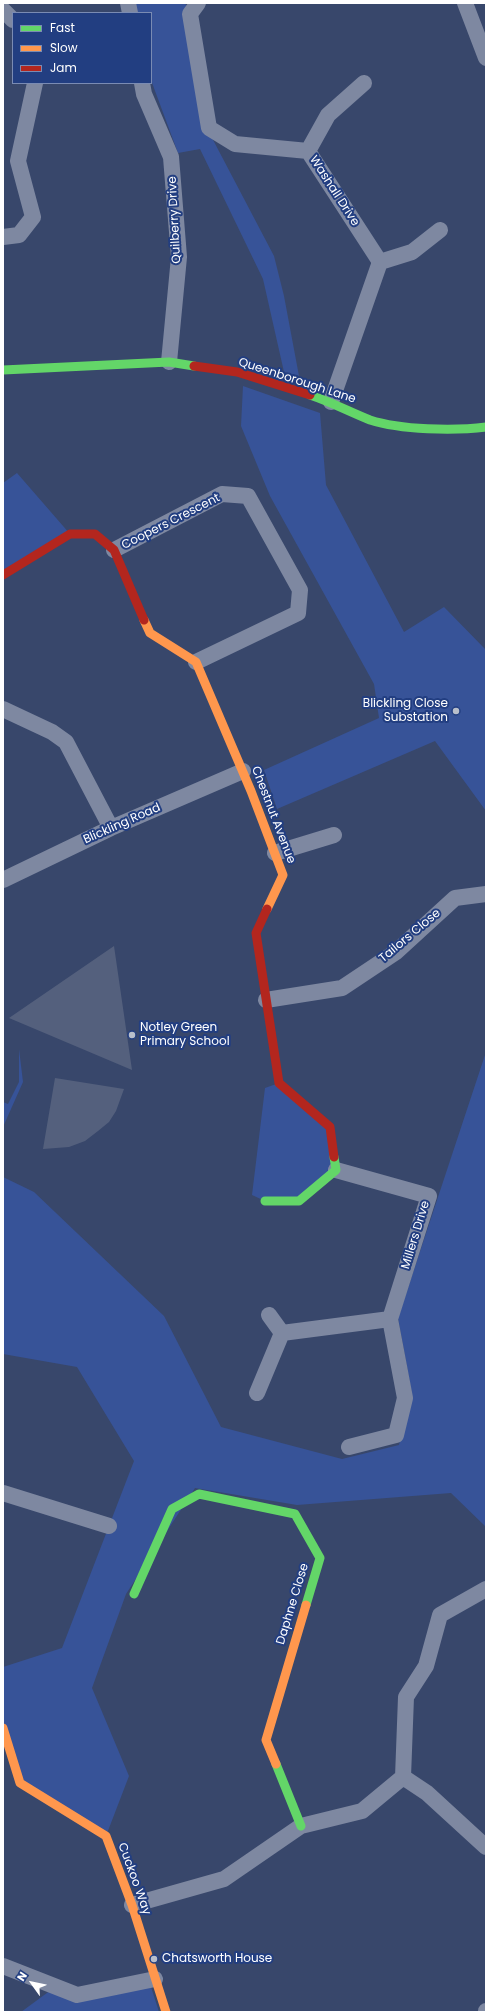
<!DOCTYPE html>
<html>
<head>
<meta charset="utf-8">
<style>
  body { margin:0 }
  #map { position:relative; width:489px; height:2015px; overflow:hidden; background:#38476b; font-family:Poppins,sans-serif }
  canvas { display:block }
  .frame { position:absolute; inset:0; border:4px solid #fff; pointer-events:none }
  .legend { position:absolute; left:12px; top:12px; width:140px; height:72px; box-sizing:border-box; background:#223e81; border:1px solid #7a8bb3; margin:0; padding:5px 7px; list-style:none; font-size:12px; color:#fff }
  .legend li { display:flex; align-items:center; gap:8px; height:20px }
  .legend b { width:20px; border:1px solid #7a8bb3 }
  .north { position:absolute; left:12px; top:1963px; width:40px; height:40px; -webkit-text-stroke:3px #223e81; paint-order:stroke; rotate:303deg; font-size:11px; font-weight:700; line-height:16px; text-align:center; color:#fff }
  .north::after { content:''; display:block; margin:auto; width:14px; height:18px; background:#fff; clip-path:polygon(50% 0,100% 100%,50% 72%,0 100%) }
</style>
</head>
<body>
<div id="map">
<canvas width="489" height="2015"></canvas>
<div class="frame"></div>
<ul class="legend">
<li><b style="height:5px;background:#63d668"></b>Fast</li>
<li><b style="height:5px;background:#ff974d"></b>Slow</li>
<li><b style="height:5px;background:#b3261e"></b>Jam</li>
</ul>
<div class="north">N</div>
</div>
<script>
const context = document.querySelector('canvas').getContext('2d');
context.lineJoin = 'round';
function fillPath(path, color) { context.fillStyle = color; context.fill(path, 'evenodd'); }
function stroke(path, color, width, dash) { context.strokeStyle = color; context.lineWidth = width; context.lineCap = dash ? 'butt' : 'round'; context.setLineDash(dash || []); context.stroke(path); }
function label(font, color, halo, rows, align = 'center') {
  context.font = font + ' Poppins,sans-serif'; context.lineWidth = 4; context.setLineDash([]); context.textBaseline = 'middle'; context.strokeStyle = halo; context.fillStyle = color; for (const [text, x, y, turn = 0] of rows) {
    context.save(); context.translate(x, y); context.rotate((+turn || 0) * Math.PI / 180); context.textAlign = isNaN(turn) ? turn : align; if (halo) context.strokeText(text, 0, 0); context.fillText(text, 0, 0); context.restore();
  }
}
fillPath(new Path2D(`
  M133,3h52l5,11 21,122 63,120 10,40 15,80 -15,-4 -21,-93 -63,-130 -22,4 -27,-73v-67h-16z
  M243,386l77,27 6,72 78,147 40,-25 42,43v161l-51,-70 -158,68 -13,-39 115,-52 -5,-34 -104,-188 -29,-70z
  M17,473l53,61 -67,41v-92z
  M19,1049l4,33 -20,45v-25l5,2 11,-22z
  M486,1052v475l-35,-34 -154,12 -102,-17 -69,106 -34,94 37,88 -23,60 -86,-53 -17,-55v-61l59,-19 72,-187 -57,-94 -74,-13v-177l31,15 130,124 57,111 121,32 57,-14 13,-51 -14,-76z
  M279,1083l51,44 6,43 -37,31h-34l-13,-6 13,-107z
  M151,1987l8,25h-138l30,-22z`), '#375398');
fillPath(new Path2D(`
  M114,946l18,124 -123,-52z
  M55,1078l69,11 -8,22 -7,11 -11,9 -13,10 -16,6 -26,2z`), '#54607d');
stroke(new Path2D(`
  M128,3l2,10
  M198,3l-8,11 19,114 26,16 73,7 72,111 -49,140
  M465,3l21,55
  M3,10l10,10
  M142,83l2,11 27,63 8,100 -10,105
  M308,151l20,-36 36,-32
  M3,237l16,-2 14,-18 -15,-56 17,-78
  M380,262l32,-10 28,-22
  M114,550l108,-56 26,2 52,94 -2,23 -102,49
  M3,709l49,23 14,10 45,86
  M275,853l59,-18
  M3,880l108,-52 132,-57
  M266,1000l76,-12 54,-36 59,-54 31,-4
  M336,1170l93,26 -39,123 15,79 -9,37 -47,12
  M269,1315l13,18
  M257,1393l25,-60 108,-14
  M3,1493l106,33
  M403,1777l3,-80 20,-31 14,-51 46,-26
  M132,1905l92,-26 77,-53 61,-15 41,-34 24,16 59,54
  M3,1966l74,29 78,-16
  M486,2012v-1`), '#7e88a1', 16);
stroke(new Path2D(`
  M3,370l166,-8 25,4
  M310,395c21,7 40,17 60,25 31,10 84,11 116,7
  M265,1201h34l37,-31 -2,-13
  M134,1594l38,-85 27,-15 96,20 25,44 -14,47
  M276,1764l25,62`), '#63d668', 9);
stroke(new Path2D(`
  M144,620l6,13 46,29 55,129 32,84 -16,34
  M3,1728l17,55 86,53 26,69 34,107
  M276,1764l-10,-24 40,-135`), '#ff974d', 9);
stroke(new Path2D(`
  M194,366l43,6 73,23
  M3,575l67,-41h25l19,16 30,70
  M267,909l-11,24 23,150 51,44 4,30`), '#b3261e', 9);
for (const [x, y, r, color] of [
  [456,711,4,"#b9bfcb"],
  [132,1035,4,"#b9bfcb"],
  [154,1959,4,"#b9bfcb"]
]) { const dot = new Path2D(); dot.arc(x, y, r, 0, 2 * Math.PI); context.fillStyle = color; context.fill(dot); stroke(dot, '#223e81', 1.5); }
label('12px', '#fff', '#223e81', [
  ["Washall Drive",334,191,57],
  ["Quilberry Drive",175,220,-93],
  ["Queenborough Lane",297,381,18],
  ["Coopers Crescent",171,522,-27],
  ["Chestnut Avenue",273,815,69],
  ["Blickling Road",122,824,-24],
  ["Tailors Close",410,936,-40],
  ["Millers Drive",416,1235,-73],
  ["Daphne Close",293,1604,-73],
  ["Cuckoo Way",134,1879,70]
]);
label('12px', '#fff', '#223e81', [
  ["Blickling Close",448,704,"right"],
  ["Substation",448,718,"right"],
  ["Notley Green",140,1028],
  ["Primary School",140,1042],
  ["Chatsworth House",162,1959]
], 'left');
</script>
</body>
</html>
